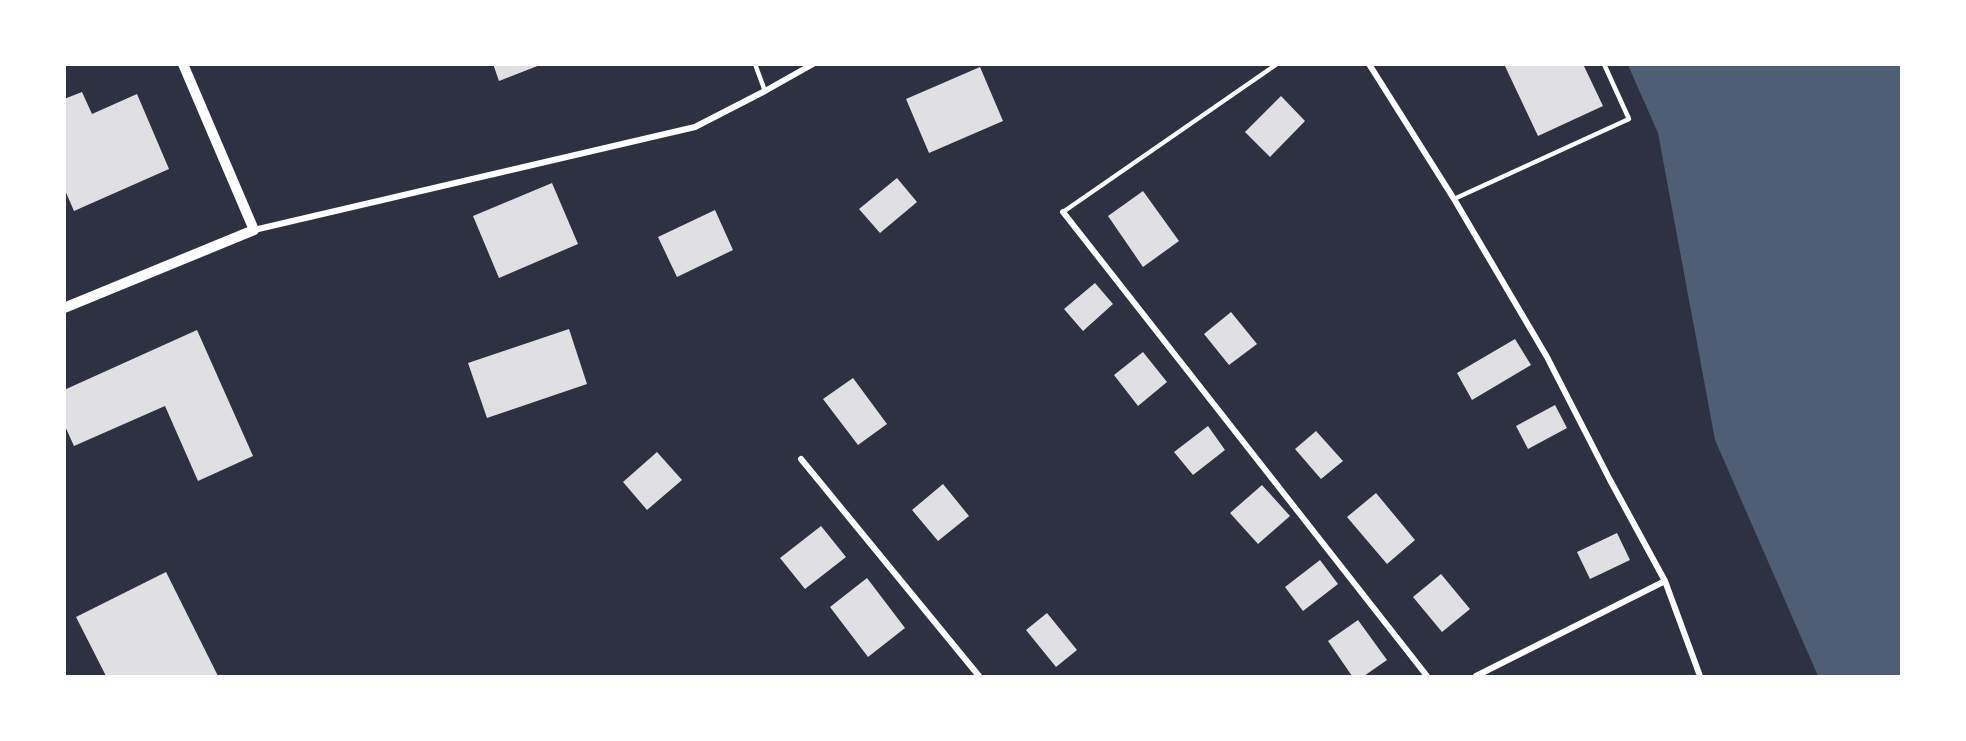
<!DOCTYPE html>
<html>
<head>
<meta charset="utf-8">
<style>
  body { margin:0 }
  #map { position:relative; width:1966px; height:741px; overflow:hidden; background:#2d3142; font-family:"DejaVu Sans",sans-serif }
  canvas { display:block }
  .frame { position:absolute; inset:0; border:66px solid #fff; pointer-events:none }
</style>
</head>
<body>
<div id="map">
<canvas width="1966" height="741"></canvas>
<div class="frame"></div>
</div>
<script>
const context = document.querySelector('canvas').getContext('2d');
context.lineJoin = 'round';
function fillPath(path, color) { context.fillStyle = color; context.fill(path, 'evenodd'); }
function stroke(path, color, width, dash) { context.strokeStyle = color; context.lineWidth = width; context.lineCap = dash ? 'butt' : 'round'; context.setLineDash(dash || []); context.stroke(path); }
fillPath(new Path2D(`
  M1628,65h273v611h-83l-103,-236 -57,-307z`), '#4f5d75');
fillPath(new Path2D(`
  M493,64h47v1l-41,16z
  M1504,64h79l20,42 -65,30z
  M980,67l23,54 -74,32 -23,-54z
  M82,92l10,22 45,-20 32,75 -95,42 -10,-23v-89z
  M1281,96l24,25 -35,36 -25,-25z
  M897,178l20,24 -37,31 -21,-24z
  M552,183l26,61 -79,34 -26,-62z
  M1143,191l36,50 -36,26 -35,-51z
  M715,210l18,40 -56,27 -19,-40z
  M1095,283l18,21 -30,27 -19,-22z
  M1231,312l26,32 -28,21 -25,-31z
  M569,329l18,55 -100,34 -19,-55z
  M197,330l56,126 -55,25 -33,-75 -91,40 -10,-22v-34z
  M1515,339l16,26 -59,35 -15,-27z
  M1143,352l24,30 -29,24 -24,-31z
  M853,378l34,46 -29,21 -35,-46z
  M1555,405l12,23 -39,21 -12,-23z
  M1208,426l17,24 -32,25 -19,-23z
  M1316,431l27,30 -22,18 -26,-30z
  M657,452l25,28 -35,30 -24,-28z
  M943,484l26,32 -31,25 -26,-31z
  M1262,485l28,31 -32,28 -28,-31z
  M1376,493l39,47 -28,24 -40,-47z
  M821,526l25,31 -41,32 -25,-31z
  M1617,533l13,27 -40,19 -13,-27z
  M1320,560l18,24 -35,27 -18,-24z
  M166,572l52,104h-112l-30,-59z
  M1441,574l29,35 -28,23 -29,-35z
  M867,578l38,50 -37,29 -38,-50z
  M1047,613l30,37 -21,17 -30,-37z
  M1358,620l29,40 -23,16h-12l-24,-35z`), '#e0e0e3');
stroke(new Path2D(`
  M755,64l10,27
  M1454,199l175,-80 -25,-55
  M1063,212l214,-148`), '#fff', 4.5);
stroke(new Path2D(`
  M1369,64l85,135 93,158 63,123 55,101 35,95
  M1063,212l364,464
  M254,230l441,-103 70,-36 48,-27
  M801,459l178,217
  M1476,676l189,-95`), '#fff', 6);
stroke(new Path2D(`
  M64,308l190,-78 -71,-166`), '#fff', 10);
</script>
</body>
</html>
